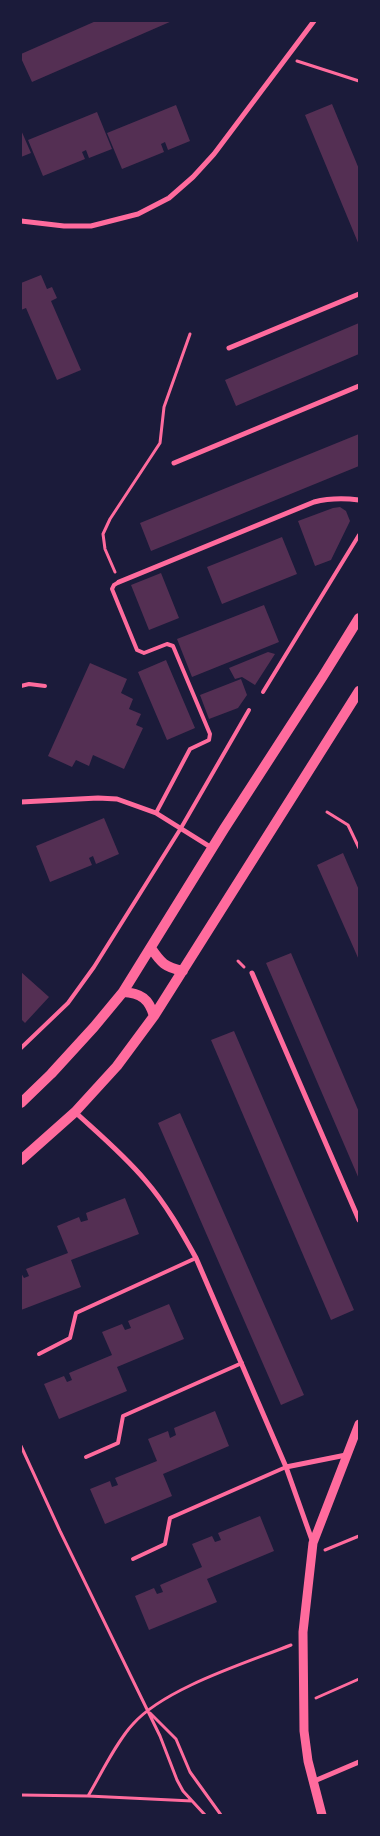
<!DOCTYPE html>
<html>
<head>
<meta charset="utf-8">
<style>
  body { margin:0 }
  #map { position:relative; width:380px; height:1836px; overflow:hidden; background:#1b1b3a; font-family:Cabin,sans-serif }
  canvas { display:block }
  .frame { position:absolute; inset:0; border:22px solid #1b1b3a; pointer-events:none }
</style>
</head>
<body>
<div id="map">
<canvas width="380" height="1836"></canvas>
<div class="frame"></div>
</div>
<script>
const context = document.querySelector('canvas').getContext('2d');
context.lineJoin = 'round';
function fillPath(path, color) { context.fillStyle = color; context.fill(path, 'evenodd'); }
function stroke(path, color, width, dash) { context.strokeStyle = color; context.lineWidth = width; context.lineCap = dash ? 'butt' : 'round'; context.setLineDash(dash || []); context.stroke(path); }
fillPath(new Path2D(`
  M96,21h76l-140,61 -11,-24v-4z
  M332,104l27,65v76l-54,-130z
  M176,105l14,36 -22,9 -3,-8 -4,2 3,8 -42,17 -15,-36z
  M97,112l15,37 -23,9 -3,-8 -4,2 3,7 -42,17 -15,-36z
  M21,130l10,23 -10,4z
  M41,275l6,14 5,-2 5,11 -6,3 30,69 -24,10 -31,-72 -5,2v-27z
  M359,323v31l-123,52 -11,-26z
  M359,434v32l-208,85 -11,-28z
  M340,507l6,4 4,10 -19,39 -16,6 -17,-45 35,-13z
  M282,537l15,37 -75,30 -15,-37z
  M161,573l18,45 -30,12 -18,-45z
  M264,605l15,37 -87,35 -15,-38z
  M268,652l7,2 -20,31 -13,-8 -7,2 -6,-11z
  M166,660l29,68 -28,12 -29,-68z
  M90,663l37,16 -6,14 12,6 -4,10 12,5 -5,11 7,3 -19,41 -31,-14 -4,11 -13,-6 -4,7 -24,-11z
  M241,679l6,16 -9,13 -29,11 -9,-24z
  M104,818l15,36 -23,10 -3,-8 -4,2 3,7 -42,17 -14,-36z
  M343,853l16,37v70l-42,-95z
  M291,953l68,159v67l-93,-216z
  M21,972l28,25 -24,26 -4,-4z
  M234,1031l120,279 -23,10 -120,-280z
  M180,1113l124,282 -23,10 -123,-282z
  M125,1198l14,36 -68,26 10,27 -60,23v-37l3,5 5,-2 -3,-7 42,-16 -11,-27 22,-9 2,5 7,-2 -2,-7z
  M169,1304l15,35 -67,28 10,24 -68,28 -15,-35 20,-8 3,6 5,-2 -3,-7 43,-18 -10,-23 20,-8 3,6 6,-2 -3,-7z
  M215,1411l14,35 -66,28 9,22 -67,28 -15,-35 20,-8 2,6 6,-2 -3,-7 42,-17 -9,-22 20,-8 2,7 6,-3 -2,-7z
  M260,1516l14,35 -67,28 10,23 -68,28 -14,-34 19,-8 3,6 6,-2 -3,-7 42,-18 -10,-23 20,-8 3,6 6,-2 -3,-7z`), '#542f53');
stroke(new Path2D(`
  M297,61l62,20
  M115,572l-10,-23 -2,-15 7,-15 50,-76 4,-36 26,-73
  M327,812l21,13 11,23
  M238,961l6,6
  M21,1446l39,85 100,205 17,44 6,11 22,24
  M325,1550l34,-14
  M316,1698l43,-19
  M150,1713l26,26 14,33 31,43
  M21,1795l67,1 104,5
  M88,1796c13,-22 29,-55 45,-72 32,-36 113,-61 158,-79`), '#ff6b9d', 3);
stroke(new Path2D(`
  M119,582l-5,3 -2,4 25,61 7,3 23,-9 6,2 37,88 -1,6 -19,9 -34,64
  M21,686l8,-2 16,2
  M263,692l96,-157
  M21,1048l47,-45 26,-36 87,-139 68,-118
  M39,1354l31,-16 6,-25 120,-55
  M86,1457l32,-14 5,-27 119,-53
  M133,1559l32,-15 5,-26 116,-51`), '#ff6b9d', 4);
stroke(new Path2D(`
  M21,221l43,5h27l47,-12 31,-16 24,-21 21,-23 100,-133
  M229,348l130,-54
  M174,463l185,-77
  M119,582l195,-80c16,-4 29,-4 45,-2
  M21,802l77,-4 19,1 39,14 56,35
  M252,973l107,247
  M75,1112c24,22 49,43 70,68 21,24 36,51 51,78l90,209 27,76
  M286,1467l60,-12
  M312,1782l47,-20`), '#ff6b9d', 5);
stroke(new Path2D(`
  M322,1815l-14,-54 -4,-30 -1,-99 10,-89 46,-119`), '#ff6b9d', 9);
stroke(new Path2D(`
  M151,948c10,15 14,19 32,23
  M123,992c18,1 26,7 31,24
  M21,1103l30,-29 43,-47 29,-35 101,-163 99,-153 36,-58
  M21,1160l54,-48 42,-46 37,-50 205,-325`), '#ff6b9d', 10);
</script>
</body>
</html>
